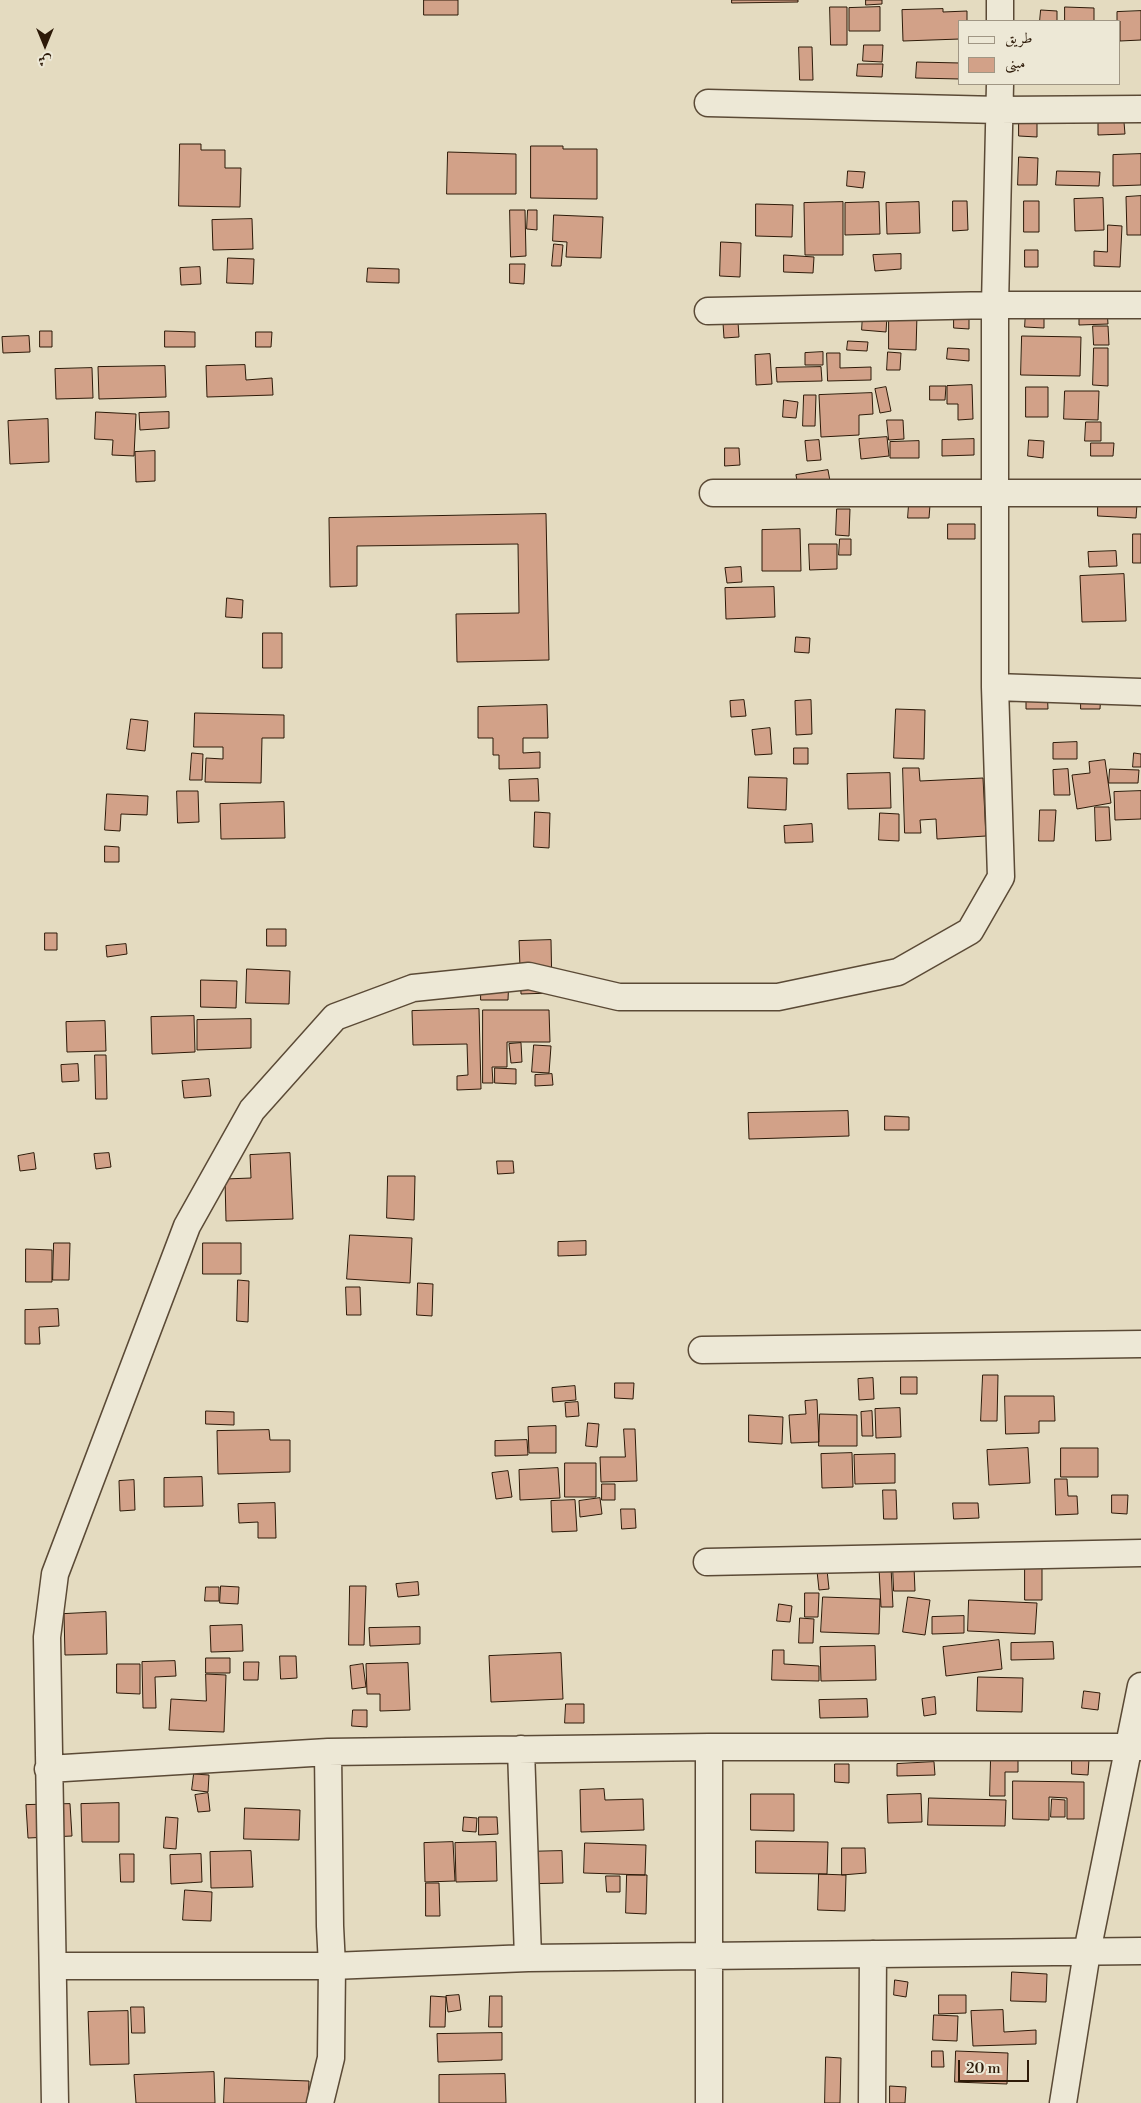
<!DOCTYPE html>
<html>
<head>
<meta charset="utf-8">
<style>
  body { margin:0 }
  #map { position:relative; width:1141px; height:2103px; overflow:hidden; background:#e4dbc0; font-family:"Libre Bodoni",Amiri,serif }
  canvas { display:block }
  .legend { position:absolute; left:958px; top:20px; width:162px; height:65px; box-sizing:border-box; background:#ede8d6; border:1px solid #a09684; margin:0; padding:6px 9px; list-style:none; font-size:15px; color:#2d1a08 }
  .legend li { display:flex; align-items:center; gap:10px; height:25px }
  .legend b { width:25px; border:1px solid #a09684 }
  .north { position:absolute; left:20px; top:20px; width:50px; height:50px; -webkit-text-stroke:4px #ede8d6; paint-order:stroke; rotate:180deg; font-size:14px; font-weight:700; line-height:20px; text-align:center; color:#2d1a08 }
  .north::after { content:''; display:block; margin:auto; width:18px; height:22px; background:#2d1a08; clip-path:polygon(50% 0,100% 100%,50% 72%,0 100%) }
  .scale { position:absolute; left:958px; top:2060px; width:71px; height:22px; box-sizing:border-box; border:2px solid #2d1a08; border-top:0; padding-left:6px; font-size:15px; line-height:18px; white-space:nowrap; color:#2d1a08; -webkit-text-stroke:4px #ede8d6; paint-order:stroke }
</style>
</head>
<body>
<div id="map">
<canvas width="1141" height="2103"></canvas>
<ul class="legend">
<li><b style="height:6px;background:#ede8d6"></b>طريق</li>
<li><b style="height:14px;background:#d2a188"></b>مبنى</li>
</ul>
<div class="north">ش</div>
<div class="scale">20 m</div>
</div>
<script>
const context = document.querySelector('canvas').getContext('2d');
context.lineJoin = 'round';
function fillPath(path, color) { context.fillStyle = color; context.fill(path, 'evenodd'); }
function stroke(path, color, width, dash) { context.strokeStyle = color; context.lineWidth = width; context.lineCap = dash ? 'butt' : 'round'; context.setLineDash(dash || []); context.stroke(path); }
const building = new Path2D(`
  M424,0h34v15h-34z
  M732,0h66v2l-66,1z
  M866,0h16v4l-16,1z
  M830,7h17v38h-16z
  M880,7v24h-31v-23z
  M1065,7l29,1v13h-29z
  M943,9v3l24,-1v10h-7v18l-57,2 -1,-31z
  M1041,10l16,1v10h-17z
  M1141,11v29l-21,1v-20h-3v-9z
  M864,45h19l-1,17 -19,-1z
  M799,47h13l1,33h-13z
  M917,62l43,1v16l-44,-1z
  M858,64h25l-1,13 -25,-1z
  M1019,122h18v15l-18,-1z
  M1124,122l1,12 -27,1v-12z
  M180,144h21v6h24v18h16l-1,39 -61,-1z
  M531,146h32v3h34v50l-66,-1z
  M448,152l68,2v40h-69z
  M1141,154v31l-28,1v-31z
  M1019,157l19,1 -1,27h-19z
  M848,171l17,1 -2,16 -16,-2z
  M1057,171l43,1 -1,14 -43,-1z
  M1141,196v39h-14l-1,-38z
  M1103,198l1,32 -29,1 -1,-32z
  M953,201h14l1,29 -15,1z
  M1024,201h15v31h-15z
  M843,202v53h-38l-1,-52z
  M879,202l1,32 -35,1v-32z
  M919,202l1,31 -33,1 -1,-31z
  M756,204l37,1 -1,32 -36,-1z
  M510,210h15l1,46 -15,1z
  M528,210h9v20l-10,-1z
  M554,215l49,2 -2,41 -35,-1 1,-15 -14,-1z
  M252,219l1,30 -40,1 -1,-30z
  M1108,225l14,1 -2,41 -26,-1v-15l13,1z
  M721,242l20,1 -1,34 -20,-1z
  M554,244l9,1 -2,21h-9z
  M1025,250h13v17h-13z
  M901,254v15l-26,2 -2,-16z
  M784,255l30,2 -1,16 -29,-1z
  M228,258l26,1 -1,25 -26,-1z
  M510,264h15l-1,20 -14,-1z
  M200,267l1,17 -20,1 -1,-17z
  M368,268l31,1v14l-32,-1z
  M1107,310l1,14 -29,1v-14z
  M1026,311l18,1v16l-19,-1z
  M954,312h15v17l-15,-1z
  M863,314l24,2 -1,16 -24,-2z
  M889,314l28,1 -1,35 -27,-1z
  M738,322l1,15 -15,1 -1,-15z
  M1093,326h15l1,19h-15z
  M40,331h12v16h-12z
  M165,331l30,1v15h-30z
  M256,332h16l-1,15h-15z
  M29,336l1,16 -27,1 -1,-16z
  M1022,336l59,1 -1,39 -59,-1z
  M848,341l20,1 -1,9 -20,-1z
  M948,348l21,1v12l-22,-2z
  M1094,348h14v38l-15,-1z
  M823,352v13h-18v-12z
  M888,352l13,1 -1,17h-13z
  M827,353h13v15l31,-1v13l-43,1z
  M770,354l2,30 -16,1 -1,-30z
  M245,365l1,15 26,-2 1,17 -66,2 -1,-31z
  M165,366l1,31 -67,2 -1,-32z
  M821,367l1,14 -45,1 -1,-14z
  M92,368l1,30 -37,1 -1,-30z
  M972,385l1,34 -15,1v-16h-11v-18z
  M930,386h16l-1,14h-15z
  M886,387l5,24 -11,2 -5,-24z
  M1026,387h22v30h-22z
  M1065,391h34l-1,29 -34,-1z
  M872,393l1,21 -14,1v20l-38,2 -2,-42z
  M804,395h12l-1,31h-12z
  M784,400l14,2 -2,16 -13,-1z
  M96,412l40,2 -2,42 -22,-1 1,-15 -18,-1z
  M169,412v16l-29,2 -1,-17z
  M48,419l1,43 -39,2 -2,-43z
  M887,420h16l1,19 -15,1z
  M1086,422h15v19h-16z
  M887,437l2,19 -28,3 -2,-20z
  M974,439v16l-32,1v-16z
  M819,440l2,20 -14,1 -2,-20z
  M1029,440l15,1 -1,17 -15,-2z
  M919,441v17h-29v-16z
  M1091,443h23l-1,13h-22z
  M725,448h14l1,17 -15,1z
  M155,451v30l-19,1 -1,-30z
  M828,470l2,11 -32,6 -2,-12z
  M1098,502l39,2 -1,14 -38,-2z
  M909,504l21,1 -1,13h-21z
  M837,509h13l-1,27 -13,-1z
  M546,514l3,146 -92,2 -1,-48 63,-1 -1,-69 -161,2v40l-27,1 -1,-69z
  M948,524h27v15h-27z
  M800,529l1,42h-39v-41z
  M1133,534h8v29h-8z
  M840,539h11v16h-12z
  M809,544h28v25l-27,1z
  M1116,551l1,15 -28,1 -1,-15z
  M741,567l1,15 -15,1 -2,-15z
  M1124,574l2,47 -44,1 -2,-46z
  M774,587l1,30 -49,2 -1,-31z
  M227,598l16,2 -1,18 -16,-1z
  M263,633h19v35h-19z
  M796,637l14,1 -1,15 -14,-1z
  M1047,687l1,22h-22v-21z
  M1081,691l20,1 -1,17h-19z
  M744,700l2,16 -15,1 -1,-16z
  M811,700l1,34 -16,1 -1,-34z
  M547,705l1,33h-25v15l17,-1v16l-41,1v-14h-6v-17h-15v-31z
  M896,709l29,1 -1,49 -30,-1z
  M195,713l89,2v23h-22l-1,45 -56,-1 1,-24 17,1v-12h-29z
  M131,719l17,2 -3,30 -18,-2z
  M770,728l2,26 -17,1 -3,-25z
  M1077,742v17h-24v-16z
  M794,748h14v16h-14z
  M192,753l11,1 -1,26h-12z
  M1134,753l7,1v13h-8z
  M1105,760l6,43 -34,6 -5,-34 18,-2 -1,-11z
  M903,768h16l1,13 63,-3 3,58 -49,3 -1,-20 -16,1 1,13h-16z
  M1068,769l2,26h-16l-1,-25z
  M1110,769l29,1 -1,13h-29z
  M890,773l1,35 -43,1 -1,-35z
  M749,777l38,1 -1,32 -38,-2z
  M538,779l1,22h-29l-1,-21z
  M177,791h21l1,31 -21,1z
  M1141,791v28l-26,1 -1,-28z
  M107,794l41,2 -1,19 -26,-1 -1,17 -15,-1z
  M284,802l1,36 -64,1 -1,-35z
  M1095,807h14l2,33 -15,1z
  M1040,810h16l-2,31h-15z
  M535,812l15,1 -1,35 -15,-1z
  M880,813l19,1v27l-20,-1z
  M812,824l1,18 -28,1 -1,-17z
  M105,846l14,1v15h-14z
  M267,929h19v17h-19z
  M45,933h12v17h-12z
  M551,940l1,53 -31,1 -2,-53z
  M126,944l1,10 -20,3 -1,-11z
  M247,969l43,2 -1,33 -43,-1z
  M481,976h28l-1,24h-27z
  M201,980l36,1 -1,27 -35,-1z
  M479,1009l2,80 -24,1v-14l11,-1 -1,-31 -54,1 -1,-34z
  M483,1010h66l1,32h-43v25h-15l1,16h-10z
  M194,1016l1,36 -43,2 -1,-37z
  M251,1019v29l-54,2v-30z
  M105,1021l1,30 -39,1 -1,-30z
  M521,1043l1,19 -11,1 -2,-19z
  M534,1045l17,1 -2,27 -17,-1z
  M95,1055h11l1,44h-11z
  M78,1064l1,17 -17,1 -1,-17z
  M495,1068l21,1v15l-21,-1z
  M552,1074l1,11 -18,1v-11z
  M209,1079l2,17 -27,2 -2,-17z
  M848,1111l1,25 -100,3 -1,-26z
  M885,1116l24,1v13h-24z
  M34,1153l2,16 -16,2 -2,-15z
  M109,1153l2,14 -15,2 -2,-15z
  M290,1153l3,66 -67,2 -1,-42 26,-1 -1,-23z
  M497,1161h16l1,12 -16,1z
  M388,1176h27l-1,44 -27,-2z
  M350,1235l62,3 -2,45 -63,-4z
  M586,1241v14l-28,1v-14z
  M54,1243h16l-1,37h-16z
  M203,1243h38v31h-38z
  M26,1249l26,1v32h-26z
  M238,1280l11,1 -1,41 -11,-1z
  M418,1283l15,1 -1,32 -15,-1z
  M346,1287h14l1,28h-14z
  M58,1309l1,17 -20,1 1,17h-15v-34z
  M983,1375h15l-1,46h-16z
  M901,1377h16v17h-16z
  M873,1378l1,21 -15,1 -1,-21z
  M615,1383h19l-1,16 -18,-1z
  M575,1386l1,14 -23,2 -1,-14z
  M1005,1396h49l1,25h-16v12l-33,1z
  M817,1400l2,42 -28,1 -2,-28 17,-1 -1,-13z
  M578,1402l1,14 -13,1 -1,-14z
  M900,1408l1,29 -25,1 -1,-29z
  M206,1411l28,1v13l-28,-1z
  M872,1411l1,25h-11l-1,-24z
  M820,1414l37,1v31h-38z
  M749,1415l34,2 -1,27 -33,-2z
  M588,1423l11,1 -2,23 -11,-1z
  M556,1426v27h-27l-1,-26z
  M624,1429h11l2,52 -36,1 -1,-25h25z
  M269,1430l1,10h20v32l-72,2 -1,-43z
  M527,1440l1,15 -33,1v-15z
  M1028,1448l2,35 -41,2 -2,-35z
  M1061,1448h37v29h-37z
  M852,1453l1,34 -31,1 -1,-34z
  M895,1454v29l-40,1 -1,-29z
  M565,1463h31v34h-31z
  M558,1468l2,30 -40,2 -1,-30z
  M508,1471l4,26 -16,2 -4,-26z
  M202,1477l1,29 -39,1v-29z
  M1055,1479h12l1,17h9l1,18 -22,1z
  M134,1480l1,30 -15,1 -1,-30z
  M602,1484h13v16h-13z
  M883,1490h13l1,29h-13z
  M1112,1495h16l-1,19 -15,-1z
  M600,1498l2,16 -22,3 -1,-16z
  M575,1500l2,31 -25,1 -1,-31z
  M275,1503l1,35h-18v-16l-19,1 -1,-19z
  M953,1503h25l1,15 -25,1z
  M621,1509h14l1,19 -14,1z
  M1025,1563h17v37h-17z
  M891,1567l2,40h-12l-2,-39z
  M893,1567h21l1,24h-21z
  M827,1570l2,19 -10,1 -2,-19z
  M418,1582l1,13 -21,2 -2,-13z
  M221,1586l18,1 -1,17 -18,-1z
  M350,1586h16l-2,59h-15z
  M206,1587h13v14h-14z
  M805,1593h14l-1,24h-13z
  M823,1597l57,2 -1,35 -58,-2z
  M908,1597l22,3 -5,35 -22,-3z
  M969,1600l68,3 -2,31 -67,-3z
  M779,1604l13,2 -2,16 -13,-1z
  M106,1612l1,42 -42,1 -1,-41z
  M964,1616v17l-32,1v-17z
  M800,1618l14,1 -1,24h-14z
  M242,1625l1,26 -32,1 -1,-26z
  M420,1627v17l-50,2 -1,-18z
  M999,1640l3,29 -56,7 -3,-29z
  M1053,1642l1,17 -43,1v-17z
  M875,1646l1,34 -55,1 -1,-34z
  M773,1650h11v14l35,2v15l-47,-1z
  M561,1653l2,46 -72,3 -2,-46z
  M280,1656h16l1,22 -16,1z
  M206,1658h24v15h-24z
  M175,1661l1,15 -21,1 1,31h-13l-1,-46z
  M244,1662h15l-1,18h-14z
  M408,1663l2,47 -30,1v-17h-13l-1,-30z
  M117,1664h23v30l-23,-1z
  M363,1664l3,23 -14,2 -2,-23z
  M206,1674l20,1 -2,57 -55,-2 2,-31 35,2z
  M978,1677l45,1 -1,34 -45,-1z
  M1084,1691l16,2 -2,17 -16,-2z
  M935,1697l1,17 -12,2 -2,-17z
  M867,1699l1,18 -48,1 -1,-18z
  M566,1704h18v19h-19z
  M353,1710h14v17l-15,-1z
  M991,1758h27v14h-13v24h-15z
  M1072,1758l17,1 -1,16 -16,-1z
  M934,1762l1,13 -38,1v-12z
  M835,1764h14v19l-14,-1z
  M194,1774l15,1 -1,17 -16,-2z
  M1013,1781l71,1v37h-17v-21l-18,-1v23l-36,-1z
  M604,1789l1,11 38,-1 1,31 -63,2 -1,-42z
  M208,1793l2,18 -12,1 -3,-17z
  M751,1794h43v37l-43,-1z
  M921,1794l1,28 -34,1 -1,-28z
  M929,1798l77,2 -1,26 -77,-1z
  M1052,1799l13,1v17h-14z
  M119,1803v39h-37l-1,-38z
  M70,1804l2,32 -44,2 -2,-33z
  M245,1808l55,2 -1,30 -55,-1z
  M166,1817l12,1 -2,31 -12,-1z
  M464,1817l13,1 -1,14 -13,-1z
  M479,1817h18l1,17 -19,1z
  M756,1841l72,1 -1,32 -71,-1z
  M453,1842l2,39 -30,1 -1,-39z
  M496,1842l1,39 -41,1 -1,-39z
  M585,1843l61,2 -1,30 -61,-2z
  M842,1848h23l1,25 -24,2z
  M251,1851l2,36 -42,1 -1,-36z
  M562,1851l1,32 -42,1 -1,-32z
  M120,1854h14v28h-13z
  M201,1854l1,28 -31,2 -1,-29z
  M819,1874l27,1 -1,36 -27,-1z
  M627,1875h20l-1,39 -20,-1z
  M606,1876h14v16h-13z
  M426,1883h13l1,33h-14z
  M185,1890l27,2 -1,29 -28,-1z
  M1012,1972l35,2 -1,28 -35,-1z
  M895,1980l13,2 -2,15 -12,-2z
  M459,1995l2,15 -13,2 -2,-16z
  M939,1995h27v18l-27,1z
  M431,1996l15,1 -1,30h-15z
  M490,1996h12v31h-13z
  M131,2007h13l1,26h-13z
  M1003,2010l1,22 32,-2v14l-63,2 -2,-35z
  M128,2011l1,53 -39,1 -2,-53z
  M934,2015l24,1 -1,25 -24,-1z
  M502,2033v27l-64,2 -1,-28z
  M932,2051h11l1,16h-12z
  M956,2051l52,2 -1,31 -52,-2z
  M826,2057l15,1 -1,45h-15z
  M214,2072l1,31h-79l-2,-28z
  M505,2074l1,29h-67v-28z
  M225,2078l84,3 -1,22h-84z
  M890,2086l16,1 -1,16h-15z`);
fillPath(building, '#d2a188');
stroke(building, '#2d1a08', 1);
const street = new Path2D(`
  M1000,21v-21
  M708,103l291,7 142,-1
  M708,311l287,-6h146
  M713,493h428
  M995,687l146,5
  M702,1350l439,-6
  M707,1562l434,-9
  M709,1747v356
  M521,1749l7,209
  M48,1769l280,-17 381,-5h432
  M54,1966h278l196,-8 613,-7
  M55,2103l-8,-466 8,-63 132,-348 65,-116 83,-93 78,-29 116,-12 90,21h159l120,-25 72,-41 31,-54 -6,-190v-382l5,-221
  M320,2103l11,-45 1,-92 -2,-40 -2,-174
  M872,2103l1,-149
  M1063,2103l24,-151 54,-266`);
stroke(street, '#5b4a36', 29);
stroke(street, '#ede8d6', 26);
</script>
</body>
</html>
